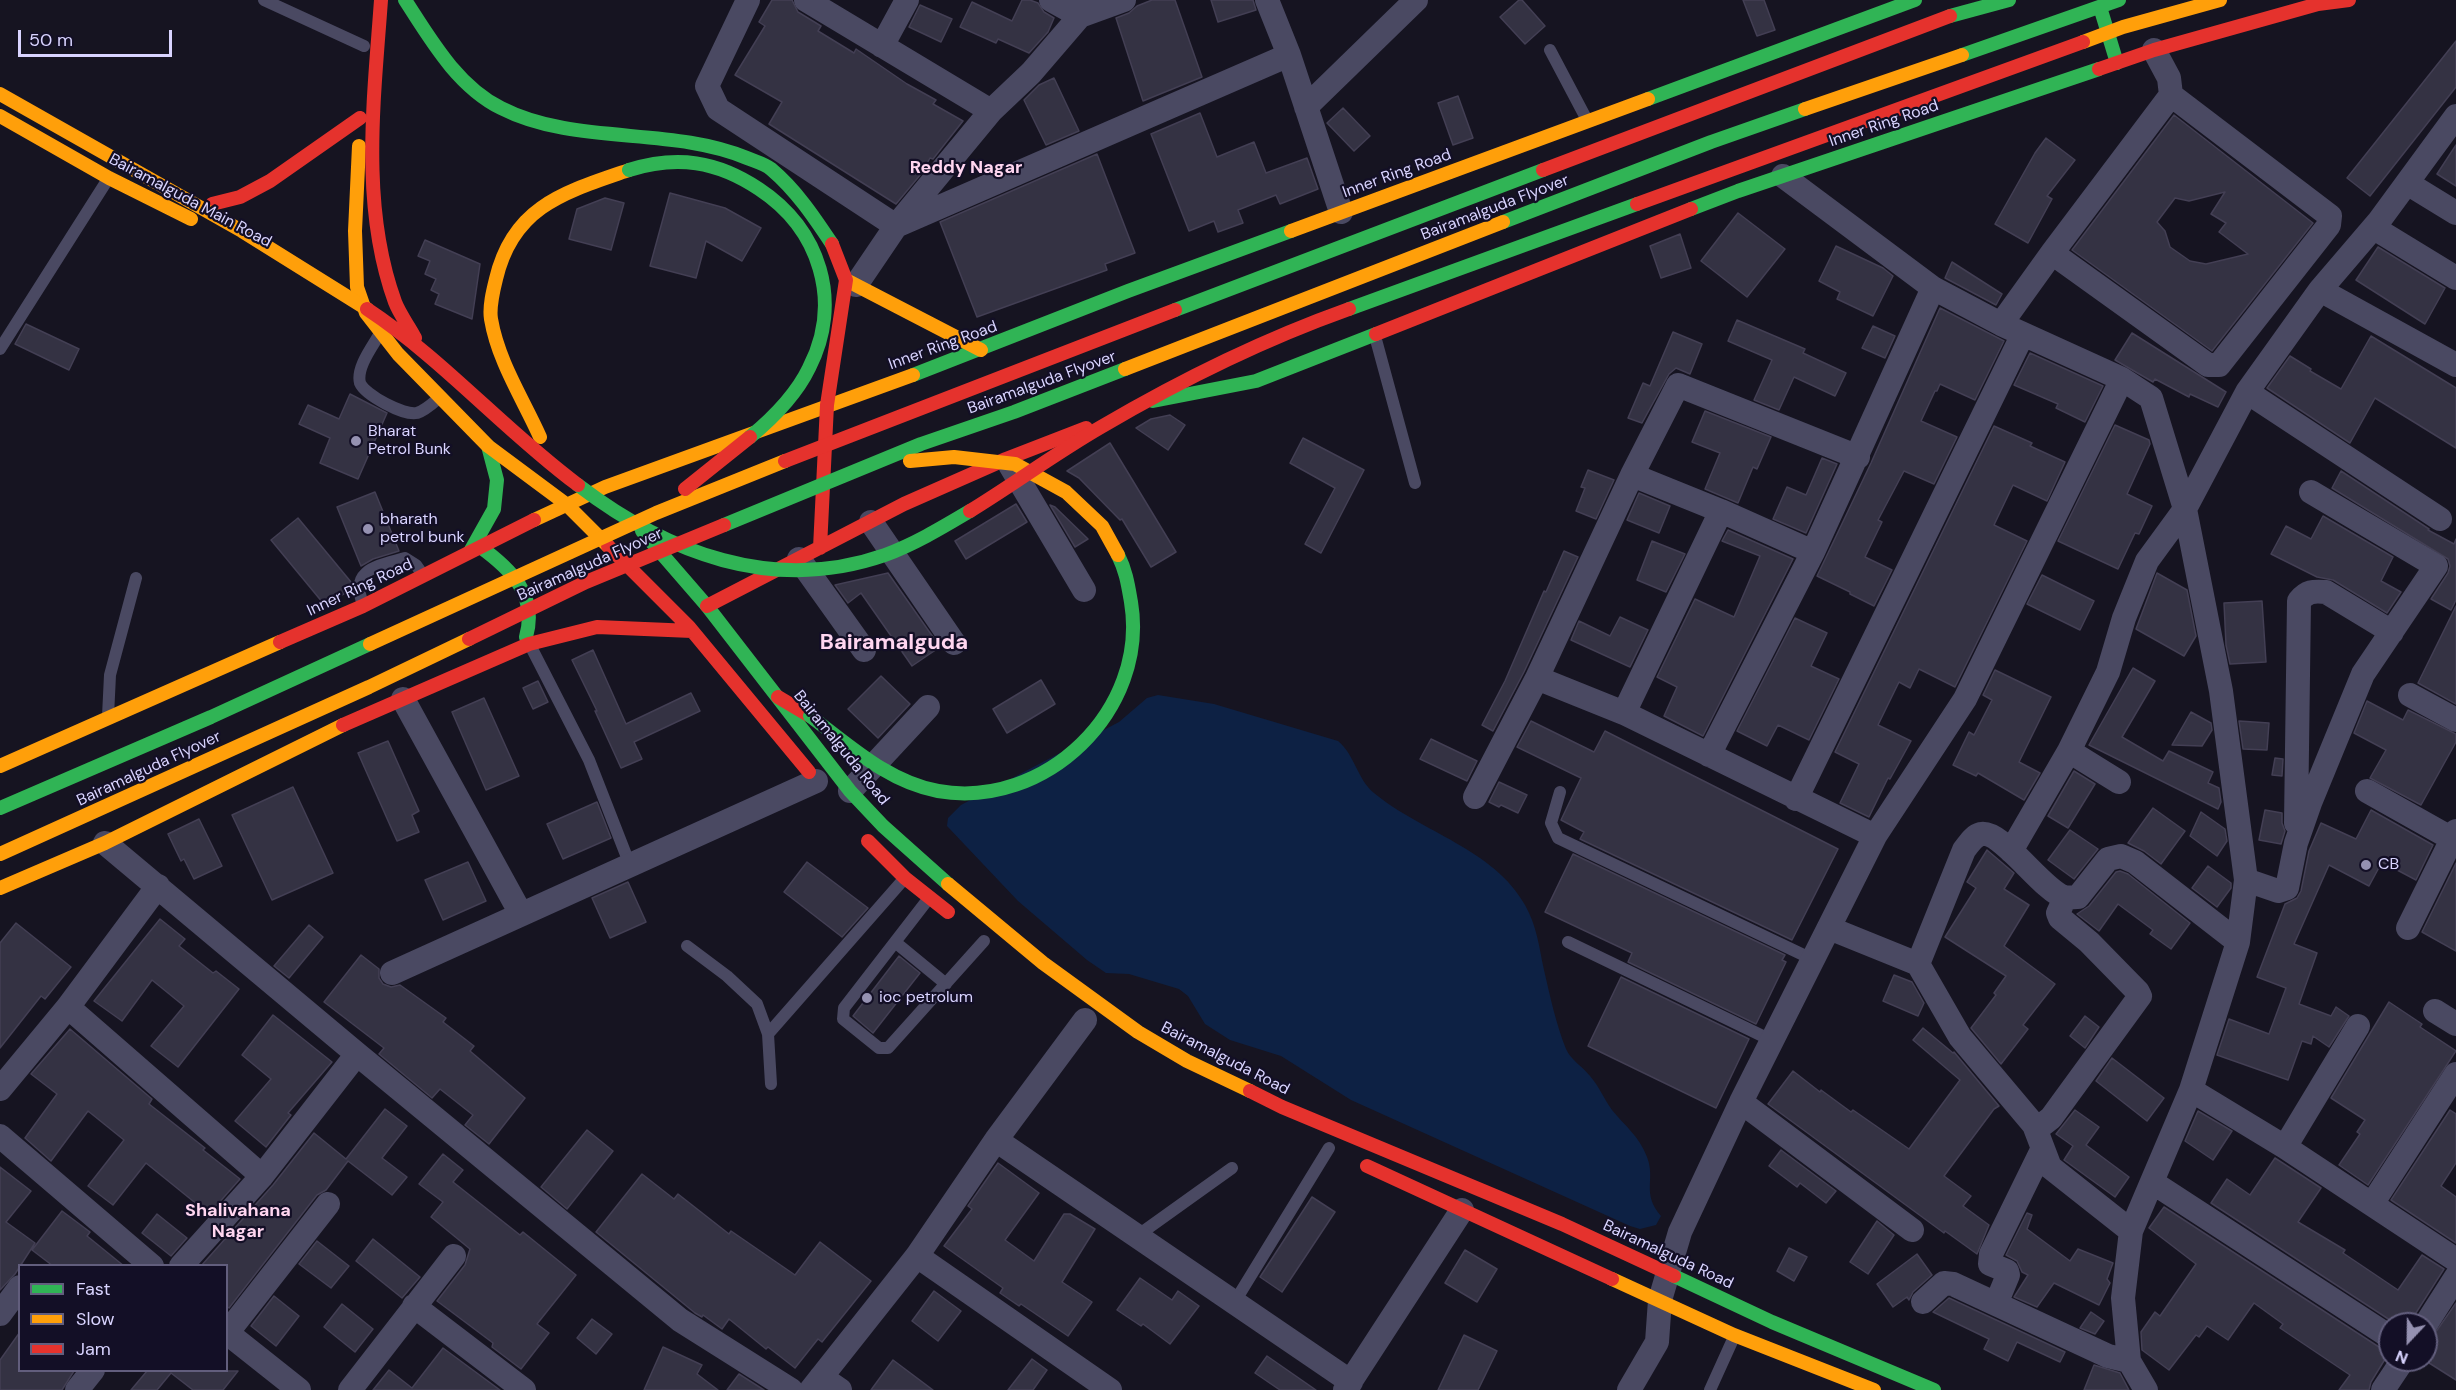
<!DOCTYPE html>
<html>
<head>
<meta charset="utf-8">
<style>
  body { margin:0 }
  #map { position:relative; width:2456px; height:1390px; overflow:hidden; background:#161421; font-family:"DM Sans",sans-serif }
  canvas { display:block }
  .legend { position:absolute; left:18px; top:1264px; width:210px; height:108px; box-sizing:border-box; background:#130f26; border:2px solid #625e7d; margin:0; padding:8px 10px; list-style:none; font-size:18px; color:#d9d4ff }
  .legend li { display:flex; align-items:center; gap:12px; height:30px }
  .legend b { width:30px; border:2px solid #625e7d }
  .north { position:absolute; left:2378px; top:1312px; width:60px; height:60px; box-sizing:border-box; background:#130f26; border:2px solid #625e7d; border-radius:50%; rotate:202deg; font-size:16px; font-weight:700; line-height:24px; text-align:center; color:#d9d4ff }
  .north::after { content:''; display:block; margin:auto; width:21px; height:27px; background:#9591b1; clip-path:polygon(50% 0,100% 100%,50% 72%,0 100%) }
  .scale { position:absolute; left:18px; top:30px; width:154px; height:27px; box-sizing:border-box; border:3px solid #d9d4ff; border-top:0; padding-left:8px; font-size:18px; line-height:21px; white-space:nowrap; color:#d9d4ff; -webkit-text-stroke:4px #130f26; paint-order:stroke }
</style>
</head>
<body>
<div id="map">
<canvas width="2456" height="1390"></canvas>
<ul class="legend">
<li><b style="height:8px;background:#30b455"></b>Fast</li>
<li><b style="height:8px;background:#ff9f0a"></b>Slow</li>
<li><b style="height:8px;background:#e5322d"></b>Jam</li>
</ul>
<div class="north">N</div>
<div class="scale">50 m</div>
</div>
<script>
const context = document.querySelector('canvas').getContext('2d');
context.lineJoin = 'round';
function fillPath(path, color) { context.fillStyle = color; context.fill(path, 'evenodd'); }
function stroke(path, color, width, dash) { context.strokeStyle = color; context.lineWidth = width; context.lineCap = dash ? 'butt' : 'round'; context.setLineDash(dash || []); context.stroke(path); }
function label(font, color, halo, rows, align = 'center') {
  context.font = font + ' "DM Sans",sans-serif'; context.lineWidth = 4.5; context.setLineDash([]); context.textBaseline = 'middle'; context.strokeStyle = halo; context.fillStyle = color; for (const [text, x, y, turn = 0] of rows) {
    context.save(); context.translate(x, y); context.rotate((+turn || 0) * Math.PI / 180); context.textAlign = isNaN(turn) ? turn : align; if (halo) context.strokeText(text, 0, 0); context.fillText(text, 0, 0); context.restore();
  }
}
fillPath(new Path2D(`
  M1158,695l56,9 124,37c17,14 19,38 36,52 47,39 120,56 151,112 12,21 14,42 19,65 6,26 12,54 22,79 5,11 16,17 24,27 9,10 14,23 22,34 13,16 27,26 35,47 9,23 -6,36 14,59l-5,9 -16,4 -10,-3 -279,-126 -70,-44 -51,-16 -25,-16 -17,-28 -9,-7 -50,-15 -23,-1 -19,-13 -69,-59 -71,-75 1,-8 13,-13 158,-83 28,-24z`), '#0d2144');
const building = new Path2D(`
  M772,0h20l6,12 23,14 -3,5 36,22 2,-4 51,35 29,16 -3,4 30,17 -30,38 -3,-1 -9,16 -25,30 -127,-80 13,-22 -47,-27 30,-49 -6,-4z
  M1022,0h8l8,3 6,9 10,6 -6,14 -19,21 -31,-14 -2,4 -36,-16 12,-25 40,19z
  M1152,0h23l27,77 -59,24 -27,-83 13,-5 8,-7z
  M1211,0h42l3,10 -38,12z
  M1519,0h3l23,26 -20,18 -25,-27z
  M1743,0h21l11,30 -18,6z
  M920,5l32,14 -11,23 -32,-15z
  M2456,41v46l-86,109 -23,-18z
  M1054,78l25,53 -33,14 -22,-45 15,-15z
  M1458,96l15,42 -20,7 -15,-42z
  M1343,108l27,28 -16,15 -27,-28z
  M1200,113l17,44 37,-15 12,31 41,-15 11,31 -38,15 -4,-9 -38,15 5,13 -25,9 -4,-11 -25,10 -38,-97z
  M2174,115l139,108 -101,128 -140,-101zM2225,192l-14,22 15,9 -7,9 29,22 -42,10 -16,-3 -20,-14 -5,-16 -8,-9 18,-24 14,3z
  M2046,138l29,22 -28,36 5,3 -24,44 -33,-19 40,-71z
  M2456,145v41l-19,-12z
  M1097,154l38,99 -30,11 2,6 -130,47 -37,-95z
  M670,193l55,15 36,20 -19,33 -36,-20 -10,37 -46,-12z
  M605,198l19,5 -13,47 -42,-11 8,-30z
  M1738,213l47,36 -38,48 -46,-36z
  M1680,234l11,34 -30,10 -11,-32z
  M425,240l55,24 -8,55 -37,-15 4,-10 -8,-4 5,-11 -11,-5 5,-13 -12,-5z
  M1836,246l47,22 10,8 -20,40 -36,-17 3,-7 -21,-11z
  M2378,247l67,41 -20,36 -69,-44z
  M1952,262l50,32 -6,11 -51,-27z
  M1940,308l64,33 -29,59 -35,-16 -3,7h-2l-14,30 36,16 -23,47 -30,-13 -26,49 4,2 -17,35 27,13 -18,36 -24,-12v-2l-33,-16 54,-113z
  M1737,320l68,29 -2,4 43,20 -11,23 -41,-19 -15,33 -25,-10 18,-40 -44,-19z
  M26,324l53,25 -10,21 -54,-26z
  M1873,326l22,10 -10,22 -23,-10z
  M1673,332l29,12 -12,30 -14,-6 -7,6 -27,49 -14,-5 15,-35 7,3z
  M2132,333l94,59 -8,15 -28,-13 -1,3 -34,-18 -2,3 -38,-22z
  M2371,336l85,52v60l-81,-50 -25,45 -83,-55 23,-32 21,13 -1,2 31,18z
  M2030,353l73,33 -18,36 -29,-14 2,-4 -44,-19z
  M350,394l37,19 -29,66 -38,-16 10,-25 -31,-14 9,-19 31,14z
  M1705,411l66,26 -14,32 -4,-2 -15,36 -33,-14 15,-36 -28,-11z
  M1170,415l15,10 -17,25 -32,-22 15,-9z
  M2115,425l34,15 1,4 -23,50 25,12 -13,28 -4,-1 -17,36 -60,-28z
  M1994,426l38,17 -2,3 35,16 -18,39 -34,-16 -19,40 33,16 -72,146 -36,-18 -9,19 -11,-6 -21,43 33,16 -21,38 -2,-1 -19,39 -29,-14 19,-39 -24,-12z
  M1303,438l61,32 -43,83 -16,-9 30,-56 -45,-25z
  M1110,443l66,109 -25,15 -29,-48 -2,1 -41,-42 -12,-7z
  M1822,458l15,6 -31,69 -33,-14 14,-32 19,8z
  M1588,470l26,10 -18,39 -20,-8 9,-23 -4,-1z
  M2341,471l88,58 -1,1 26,14 2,-5v61l-5,10 -20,-11 17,-26 2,-7 -2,-7 -116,-71z
  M375,492l24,59 -26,8 -12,7 -24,-59z
  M1639,493l31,13 -11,27 -32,-13z
  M1016,504l11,18 -61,37 -11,-18z
  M1050,505l5,2 33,32 -13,8z
  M2323,516l70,41 -12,24 20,11 -14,21 -54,-33 -16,-3 -46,-23 15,-28 25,13z
  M298,518l53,64v6l-7,6 -21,9 -52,-63z
  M1728,530l65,29 -90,177 -39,-20 13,-29 -20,-10 38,-78 39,18 26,-61 -38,-15z
  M1652,541l33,13 -19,38 -29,-12z
  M1564,551l14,6 -54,115 -31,59 -11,-6 23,-44 39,-90 2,1z
  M888,573l52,74 -28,19 -51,-73 -13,10 -13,-18z
  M2157,573l30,17 9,46 -12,20 -48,-27z
  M2042,575l52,26 -14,29 -53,-26z
  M2262,601l4,61 -36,2 -4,-19 -2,-42z
  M2456,606v98l-38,-21z
  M1620,617l28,13 -18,37 -59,-27 8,-19 31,15z
  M1795,618l32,15 -16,33 28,13 -30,61 -31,-15 -11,21 -30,-15z
  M593,650l33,74 65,-31 9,18 -66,31 8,17 -21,9 -26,-57h2l-25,-51z
  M2133,668l22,13 -33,56 41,24 6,-10 44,21 -5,11 11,5 2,14 -3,7 -129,-64z
  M1995,670l56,27 -32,65 21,11 -16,27 -46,-27 -2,3 -23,-11 16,-33 5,3 18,-35 -9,-5z
  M881,676l29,28 -32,34 -30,-29z
  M1041,680l14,24 -48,29 -14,-24z
  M538,681l10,21 -15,7 -10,-21z
  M484,698l35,78 -33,14 -34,-78z
  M2367,701l36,19 5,-10 48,24v8l-35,63 -51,-27 16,-28 -32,-17z
  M2191,712l20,11 1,7 -10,16 -30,-1z
  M1531,721l63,31 11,-21 233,118 -46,91 -212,-101 4,-7 -23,-12 20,-42 -64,-31z
  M2239,721l30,2 -2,27 -24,-1z
  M1431,739l46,22 -10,20 -47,-22z
  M388,741l31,70 -7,4 7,17 -22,9 -39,-88z
  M2275,758l8,1 -1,17 -10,-1z
  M2074,771l21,13 -27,44 -20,-12z
  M1499,782l28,13 -9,18 -17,-8 -2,2 -10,-5z
  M293,787l40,86 -61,27 -40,-85z
  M597,802l14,36 -48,21 -16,-35z
  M2153,808l32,23 -24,33 -17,-13 -16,-8z
  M2265,810l17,3v10l3,8 -4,13 -22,-4z
  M2371,810l62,35 -17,35 -34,-18 -13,24 -40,-21 -35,79 23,9 -18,51 32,12 5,-9 13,9 -20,31 -16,-11 -2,8 -9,-3 -14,39 -71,-25 12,-36 40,15 17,-46 -29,-11 28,-73 12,-6 4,-7 8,-40 12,-28 35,16z
  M2201,812l24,17 2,12 -10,15 -27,-20z
  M199,819l23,47 -28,13 -10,-20 -3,2 -13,-27z
  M2070,830l28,19 -24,30 -26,-19z
  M1987,850l27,23 -10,16 25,16 -25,41 51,38 -32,41 5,4 -27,35 -30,-36 25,-33 -2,-2 12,-17 -61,-39 31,-49 -9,-6z
  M1573,854l212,101 -3,5 4,2 -30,62 -128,-62 4,-9 -87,-41z
  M468,862l18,39 -43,19 -18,-40z
  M807,862l61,46 -26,29 -58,-45z
  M2456,863v88l-34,-19z
  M2208,866l23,17v5l-14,19 -25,-19z
  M2120,871l8,3 62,49 -19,26 -21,-15 3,-4 -35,-26 -19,27 -22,-17 12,-8 27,-34z
  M628,882l18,40 -36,16 -18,-40z
  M160,919l25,20 -6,7 34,27 3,-2 23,18 -61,78 -27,-21 33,-40 -32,-26 -30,41 -28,-20z
  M16,923l55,44 -26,32 -4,-3 -41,52v-105z
  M309,925l14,12 -34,41 -15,-12z
  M361,955l18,14v9l4,6 8,3 9,-2 46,33 -3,4 31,24 -4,5 55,47 -36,46 -24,-19 8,-10 -33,-26 -8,9 -53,-44 5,-6 -60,-46z
  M899,956l21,17 -47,60 -20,-17z
  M1894,975l18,7 12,21 -6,13 -35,-15z
  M1621,977l128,62 -33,69 -128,-62z
  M2389,1002l33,22 -2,3 36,24 -88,134 -29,-20 21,-31 -3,-2 8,-12 -34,-22z
  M273,1015l59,47 -44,51 3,2 -25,32 -31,-26 36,-42 -29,-24z
  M2085,1016l14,11 -14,21 -15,-12z
  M1923,1028l30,25 1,-1 45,54 -5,3 -50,67 27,20 -8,10 26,19 -12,29 -32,-23 -1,2 -176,-129 25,-33 27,21 1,-2 30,22 2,-2 56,39 51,-69 -47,-40z
  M70,1029l82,70 -3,5 56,44 -2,2 37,29 -31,35 -63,-51 -33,42 -25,-19 36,-46 -36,-29 -37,50 -26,-23 32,-44 -26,-20z
  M2112,1058l52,40 -17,23 -51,-40z
  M385,1109l22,17 -25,32 25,19 -15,18 -44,-34 -22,29 -9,5 -88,113 -3,-2v-40h-25l72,-81 41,-52 32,26z
  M2075,1110l24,17 -13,18 43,32 -14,20 -51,-37 9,-14 -17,-12z
  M2450,1110l6,4v49l-15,23 15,11v46l-65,-43z
  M2198,1111l34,20 -19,29 -28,-19z
  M587,1130l26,21 -46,58 -26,-22z
  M1781,1150l55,41 -10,12 -26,-20 -3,4 -28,-21z
  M443,1154l20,16 -10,12 67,53 3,-3 53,43 -39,49 12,9 -28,36 -29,-22 1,-4 -56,-42 28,-36 5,-16 -39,-32 12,-15 -24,-18z
  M2275,1158l46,30 -23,34 47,28 -2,3 55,37 24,-35 22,14 -30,47 -2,8h-16l-185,-121 16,-24 23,16z
  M998,1163l41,30 -34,47 29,21 30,-47h6l25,15 -33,53 30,20 -24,34 -47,-32 -2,2 -19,-13 3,-5 -59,-42 28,-37 -4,-3z
  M0,1167l31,24 -25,31 29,21 -20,31 -15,16z
  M642,1174l32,25 4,-5 51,40 2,-3 64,44 25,-33 51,39 -49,61 -4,-3 -23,29 -27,-21 -2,2 -37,-30 -7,10 -19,-14 -1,2 -7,-4 -99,-81z
  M1312,1197l23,15 -53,80 -22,-15z
  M2164,1207l218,142 8,2 -19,31 -2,8h-30l11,-15 -70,-47 3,-4 -29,-21 -26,37 -21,-14 -8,11 -3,-2 -27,35 -27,-20 -1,-18 14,-20 5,4 36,-52 -47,-36z
  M62,1211l28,21 -3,4 37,30h-71l-21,-16z
  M2027,1213l5,2 -5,14 43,32 8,-12 35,14 -6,16 3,4 -11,22 -45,-22 -17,24 -23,-10 14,-22 -6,-3 -5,-11 -11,-6z
  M157,1214l30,24 -16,18 -29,-23z
  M1877,1221l17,14 -26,39 -18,-12z
  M373,1239l47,38 -18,21 -46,-37z
  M317,1241l32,25 -18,22 -32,-24z
  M1789,1248l18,9 -13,24 -17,-10z
  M1465,1250l32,19 -20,33 -32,-19z
  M1917,1254l15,21 -19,17 -4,8 -2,-3 -14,10 -16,-23z
  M1140,1278l32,22 6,-9 21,15 -29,38 -27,-20 -2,2 -24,-16z
  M934,1291l27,20 -23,30 -26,-20z
  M274,1296l25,20 -23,30 -25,-20z
  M1949,1298l116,54 -5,10 -43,-20 -9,19 -24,-12 5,-10 -56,-27z
  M2456,1303v77l-30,-19v-15z
  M342,1304l31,25 -18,23 -31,-25z
  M2091,1312l13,9 -9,13 -15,-6z
  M592,1319l20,15 -16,20 -19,-16z
  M20,1332v39h54l-12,19h-62v-30z
  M1464,1335l33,16 -19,39h-40z
  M663,1347l39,18 -5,9 21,16h-74z
  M443,1348l57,42h-127l16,-20 23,18z
  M1267,1356l49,34h-36l-25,-17z
  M1032,1359l15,11 -14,20h-25z
  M893,1360l40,30h-62z
  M2094,1365l26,8 9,17h-45z
  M147,1371h91l-15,19h-30l-22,-17 -14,17h-26z
  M739,1374l25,16h-37z`);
fillPath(building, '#343243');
stroke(building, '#433f54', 1.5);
stroke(new Path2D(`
  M264,0l100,46
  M1550,50l37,70
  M379,335c-7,12 -23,33 -19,48 5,12 44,33 57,30 9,-3 16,-10 23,-16
  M1375,336l40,147
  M0,349l108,-170
  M363,604c-14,-35 15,-38 42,-46l11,7 7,10
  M530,645l59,115 41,105
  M108,716l2,-41 26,-97
  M1560,792l-9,31 7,15 256,122
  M929,898l-85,110 -1,11 36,29h9l96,-107
  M895,942l51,42
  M1568,942l205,99
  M687,946l40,30 30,28 11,30
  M771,1084l-3,-50 136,-155
  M1137,1236l95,-68
  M1234,1303l95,-155
  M1710,1390l24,-53`), '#4a4962', 12);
stroke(new Path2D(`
  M748,0l-41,86 11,23 178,117
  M806,0l185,111
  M1051,0l29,16 44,-16
  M1267,0l22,55
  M882,46l25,-46
  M2154,50l15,28 2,17
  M1306,107l110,-107
  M1783,176l150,112 68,36 121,55 29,19 34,111 -38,52 -23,57 -16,54 -39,79 -58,100
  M2407,183l49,30
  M896,226l393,-171 52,157
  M2374,228l82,50
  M856,285l40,-59 95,-115 40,-38 49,-57 10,-16
  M2320,290l59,-69 77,-105
  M2001,324l51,-71 119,-158 159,121 -1,9 -110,140h-11l-156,-112
  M2247,392l193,127
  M1010,465l74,125
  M1632,475l46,-90 180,72
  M871,522l83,121
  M799,559l65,91
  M1537,678l95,-203 89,36
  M2410,695l46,25
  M403,699l118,215
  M1624,713l97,-202 92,41
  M2069,751l50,31
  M1709,755l104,-203 120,-264
  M850,791l78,-84
  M2367,791l89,50
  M1475,797l62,-119 87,35 251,123 -134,266 -61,130 -20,68 -3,42 -28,48
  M1796,799l227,-465
  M2296,823l3,-222c8,-10 14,-10 27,-9l66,40
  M1875,836l90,-137 157,-320
  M105,843l252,211 323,266 111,70
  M2246,880l32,11 9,-3 9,-45 14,-40 53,-129 73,-108 -125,-74
  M1829,928l89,36 42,73 74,88 16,42 81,64
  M2408,928l48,-97
  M1918,964l46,-114c5,-6 9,-14 17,-16 21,-4 61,56 83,63 4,1 9,0 14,0l30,-38 13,-3 14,6 103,80
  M392,973l424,-192
  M68,1007l194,169
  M2435,1011l21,13
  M0,1089l68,-82 90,-121
  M2191,1090l94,57 171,113
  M1741,1102l171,128
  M2034,1125h8l9,-7 89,-122 -2,-4 -49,-50 -29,-24 -2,-5 7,-15
  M0,1136l152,130
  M996,1140l355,242
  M2285,1147l73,-121
  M2152,1182l238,155
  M2372,1204l84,-130
  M917,1256l193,134
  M181,1266l81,-90 95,-122
  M1923,1302l21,-19 9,1 155,72 21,5
  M1996,1304l12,-29 -1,-4 -17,-7 1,-10 51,-104
  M414,1306l110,84
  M0,1314l20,-27
  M2426,1324l30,-47
  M226,1332l73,58
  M227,1333l101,-129
  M821,1377l19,13
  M77,1390l16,-20
  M350,1390l104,-134
  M811,1390l106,-134 79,-116 89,-120
  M1345,1390l117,-180
  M2146,1390l-17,-29 -6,-63 8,-67 60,-141 47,-148 8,-62 -25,-189 -36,-182 62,-117 73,-102 136,75
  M2383,1390l20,-30`), '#4a4962', 24);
stroke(new Path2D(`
  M405,0c26,40 52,86 96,108 74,38 170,18 246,50 7,3 18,6 24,11 25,21 43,48 61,75
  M2100,7l17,56
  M1950,16l59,-16
  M1962,55l157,-55
  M1648,99l267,-99
  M1691,209l47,-18 361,-122
  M913,375l215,-84 163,-60
  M1153,401l103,-20 120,-47
  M642,531l65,75 143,185 33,35 65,58
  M479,546c32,23 59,49 47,91
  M471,550l23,-41 3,-29 -9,-34
  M1674,1276l98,46 162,68`), '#30b455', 14);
stroke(new Path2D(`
  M0,116l109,62 82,41
  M359,146l-4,85 2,56 9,26 32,41 90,92 78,58 42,42
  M1291,231l357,-132
  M846,280l135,70
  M540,437c-17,-38 -42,-76 -49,-118 -2,-12 2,-28 5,-40 17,-73 69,-87 133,-109
  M534,520l71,-33 308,-112
  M0,766l280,-124
  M948,884l95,79 95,69 49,29 63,30
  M0,888l105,-45 238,-118
  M1612,1279l122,56 140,55`), '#ff9f0a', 14);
stroke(new Path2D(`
  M2099,69l55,-19 164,-46 31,-4
  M212,204l28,-7 30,-16 90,-63
  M1376,334l315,-125
  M608,546l81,81 120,145
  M820,548l7,-143 19,-125 -14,-36
  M707,606l197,-102 102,-45 80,-31
  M280,642l83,-36 171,-86
  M778,697l32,19
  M343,725l186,-81 68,-17 95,4
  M868,841l37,37 43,34
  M1250,1091l32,16 280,117 112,52
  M1367,1166l245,113`), '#e5322d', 14);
stroke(new Path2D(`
  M629,170c48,-15 88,-9 130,19 61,40 84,113 50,179 -13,27 -36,50 -59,69
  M1503,222l208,-80 94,-33
  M1349,309l288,-105
  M1175,310l368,-140
  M578,485c89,68 195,109 307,70 30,-11 58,-28 85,-44
  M724,525l197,-81 93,-32 111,-43
  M810,716c39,29 78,66 128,75 107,19 211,-81 193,-189 -3,-17 -5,-31 -13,-47
  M0,808l211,-91 159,-73`), '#30b455', 14);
stroke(new Path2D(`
  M2083,42l40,-15 97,-27
  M0,94l242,137 125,78
  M1805,109l157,-54
  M1125,369l378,-147
  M910,461l44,-4 61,7 51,28 36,34 16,29
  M370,644l286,-131 129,-52
  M0,854l369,-167 100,-48`), '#ff9f0a', 14);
stroke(new Path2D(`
  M381,0c-7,99 -21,206 14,302 5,13 14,24 20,36
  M1543,170l407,-154
  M1637,204l446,-162
  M367,309c77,51 137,121 211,176
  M785,461l390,-151
  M685,489l65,-52
  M970,511c44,-27 86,-58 131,-84 80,-47 161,-87 248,-118
  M469,639l117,-57 138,-57`), '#e5322d', 14);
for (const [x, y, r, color] of [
  [356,441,6,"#9591b1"],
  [368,529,6,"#9591b1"],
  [2366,865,6,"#9591b1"],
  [867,998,6,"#9591b1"]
]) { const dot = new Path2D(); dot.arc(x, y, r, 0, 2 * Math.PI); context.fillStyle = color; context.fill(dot); stroke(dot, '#130f26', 2); }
label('16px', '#d9d4ff', '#130f26', [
  ["Inner Ring Road",1884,124,-19],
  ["Inner Ring Road",1397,174,-20],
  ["Bairamalguda Main Road",190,201,28],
  ["Bairamalguda Flyover",1495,208,-21],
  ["Inner Ring Road",943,346,-20],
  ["Bairamalguda Flyover",1042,383,-20],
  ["Bairamalguda Flyover",590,565,-24],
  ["Inner Ring Road",360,588,-25],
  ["Bairamalguda Road",841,748,51],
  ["Bairamalguda Flyover",149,769,-25],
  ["Bairamalguda Road",1225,1059,27],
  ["Bairamalguda Road",1668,1255,25]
]);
label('16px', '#d9d4ff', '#130f26', [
  ["Bharat",368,432],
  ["Petrol Bunk",368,450],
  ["bharath",380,520],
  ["petrol bunk",380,538],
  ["CB",2378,865],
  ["ioc petrolum",879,998]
], 'left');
label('bold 18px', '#ffd6f0', '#130f26', [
  ["Reddy Nagar",966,168],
  ["Shalivahana",238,1211],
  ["Nagar",238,1232]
]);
label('bold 22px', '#ffd6f0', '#130f26', [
  ["Bairamalguda",894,643]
]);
</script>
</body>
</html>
